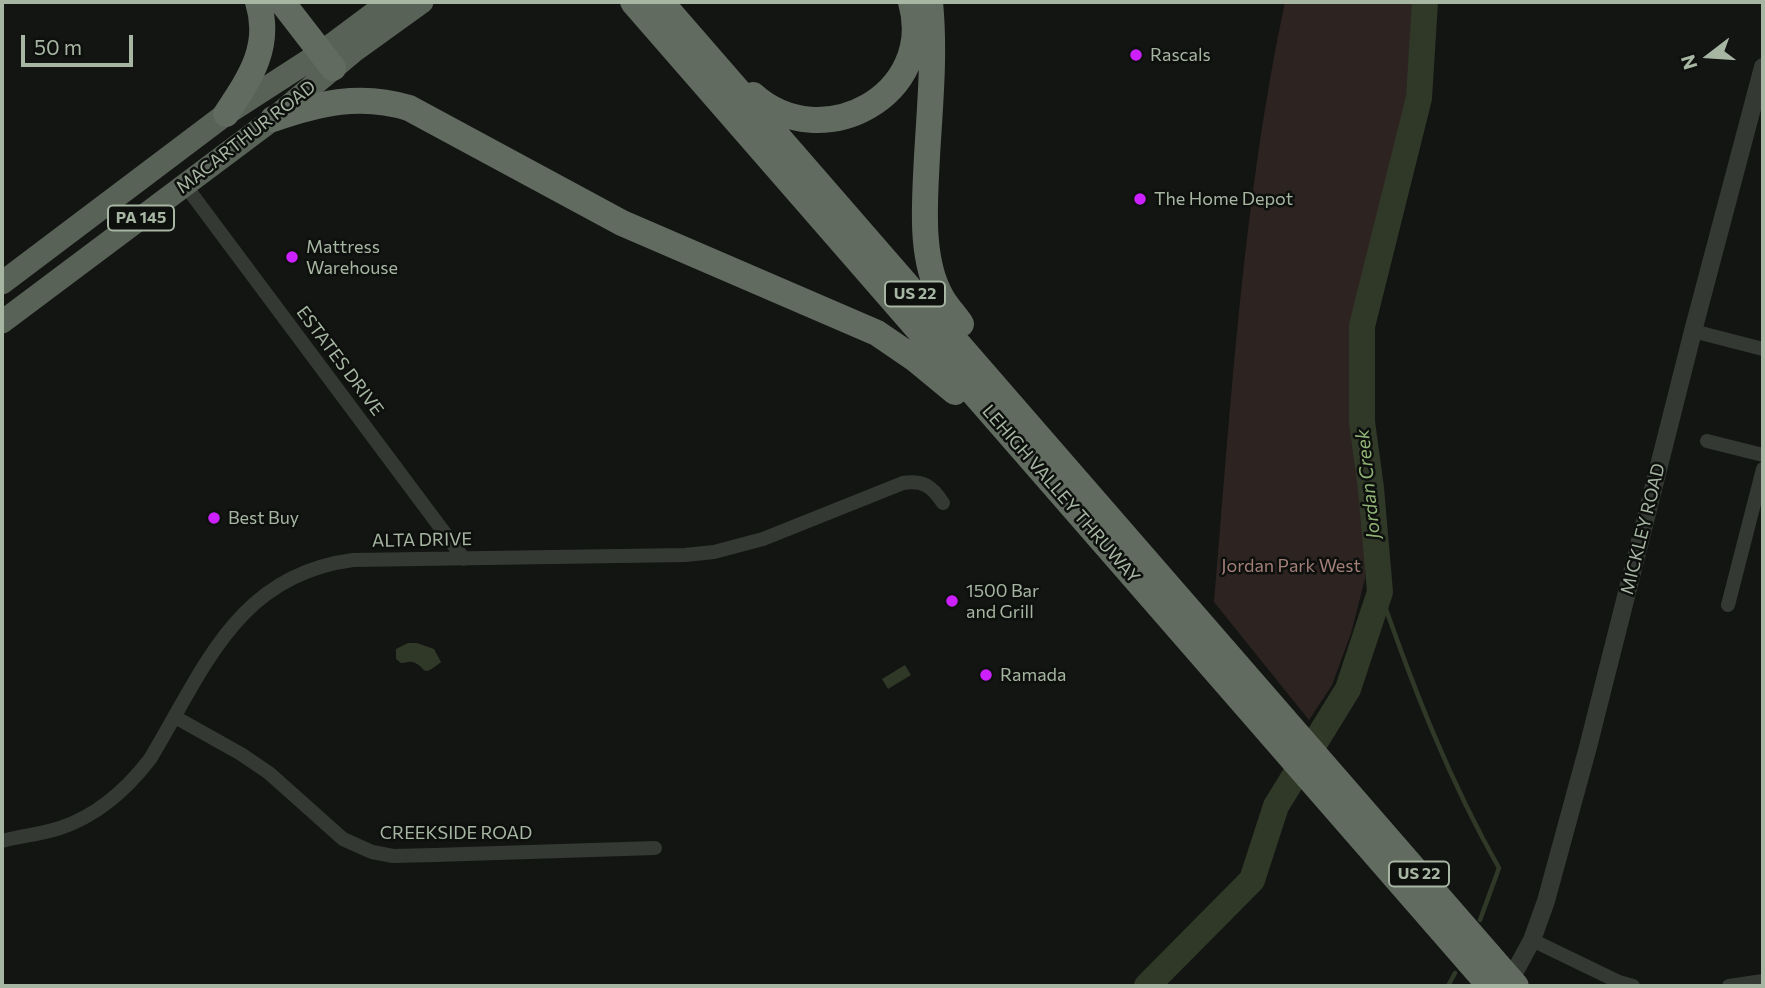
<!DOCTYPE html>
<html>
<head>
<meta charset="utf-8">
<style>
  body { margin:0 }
  #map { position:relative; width:1765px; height:988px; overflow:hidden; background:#131513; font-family:Commissioner,sans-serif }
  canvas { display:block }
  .frame { position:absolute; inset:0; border:4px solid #a7b6a3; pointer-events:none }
  .north { position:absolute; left:1674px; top:21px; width:70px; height:70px; -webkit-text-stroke:5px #0e100e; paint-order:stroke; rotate:253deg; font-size:19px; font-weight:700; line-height:28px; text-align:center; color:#a7b6a3 }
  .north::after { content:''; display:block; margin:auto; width:24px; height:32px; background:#a7b6a3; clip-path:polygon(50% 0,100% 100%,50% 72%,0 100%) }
  .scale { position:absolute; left:21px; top:35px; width:112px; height:32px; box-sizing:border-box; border:4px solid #a7b6a3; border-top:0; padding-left:9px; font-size:21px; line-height:24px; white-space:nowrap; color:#a7b6a3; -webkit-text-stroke:5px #0e100e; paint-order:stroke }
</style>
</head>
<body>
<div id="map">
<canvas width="1765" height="988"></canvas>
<div class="frame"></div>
<div class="north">N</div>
<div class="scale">50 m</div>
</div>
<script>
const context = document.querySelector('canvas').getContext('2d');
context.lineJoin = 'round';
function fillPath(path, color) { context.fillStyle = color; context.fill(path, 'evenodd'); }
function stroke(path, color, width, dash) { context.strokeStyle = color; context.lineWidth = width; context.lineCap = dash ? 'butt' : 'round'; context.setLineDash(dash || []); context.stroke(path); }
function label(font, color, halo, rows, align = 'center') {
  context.font = font + ' Commissioner,sans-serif'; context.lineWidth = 5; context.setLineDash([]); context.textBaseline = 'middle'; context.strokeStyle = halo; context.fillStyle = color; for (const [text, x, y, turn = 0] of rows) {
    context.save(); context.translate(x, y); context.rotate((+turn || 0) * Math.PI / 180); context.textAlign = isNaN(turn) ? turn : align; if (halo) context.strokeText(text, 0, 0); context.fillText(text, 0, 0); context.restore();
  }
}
fillPath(new Path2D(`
  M1285,2h130l-4,72 -9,58 -31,117 -16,72 -1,78 11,125v55l-14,54 -19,52 -23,35 -95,-118c17,-200 29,-403 71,-600z`), '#2d2422');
fillPath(new Path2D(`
  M408,643h9l17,6 7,13c-22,18 -13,4 -29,0 -3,-1 -7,1 -11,1l-5,-4v-10z
  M905,665l6,10 -23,14 -6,-10z`), '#303928');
stroke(new Path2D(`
  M1380,592c33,95 69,188 119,276l-19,52
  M1448,986l7,-13`), '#303928', 4.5);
stroke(new Path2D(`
  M1147,986l105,-106 24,-74 72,-117 32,-97 -9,-104 -9,-66v-96l57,-228 6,-96`), '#303928', 26);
stroke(new Path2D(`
  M185,185l279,374
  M1693,331l70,18
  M1707,441l56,14
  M1728,605l35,-136
  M175,717l66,37 28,19 74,66 29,13 21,4 42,-1 220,-7
  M2,841c19,-5 40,-7 58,-13 36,-12 67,-39 90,-69 54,-89 86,-184 203,-199l332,-5 29,-3 49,-13 140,-56c20,-3 29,3 40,20
  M1532,940l87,42 14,4
  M1729,986l34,-5`), '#343a33', 14);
stroke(new Path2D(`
  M1507,986l25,-46 14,-39 42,-154 105,-416 70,-264`), '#343a33', 18);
stroke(new Path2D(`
  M2,283l224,-169 96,-62 67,-50
  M2,322l271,-203 81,-68 68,-49`), '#586257', 23);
stroke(new Path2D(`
  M282,2l51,66
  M633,2l857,984
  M661,2l828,953
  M930,2c5,51 0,103 -3,154 -2,44 -8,103 15,142 5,9 13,17 19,26
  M753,95c69,62 184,0 158,-93
  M226,114c24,-36 46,-68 32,-112
  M273,119c46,-16 88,-26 136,-11l213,115 255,110 38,26 40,33`), '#616b5f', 26);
stroke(new Path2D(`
  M1489,955l27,31`), '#616b5f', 26);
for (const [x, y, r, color] of [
  [1136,55,7,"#cc20ff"],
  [1140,199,7,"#cc20ff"],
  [292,257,7,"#cc20ff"],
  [214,518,7,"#cc20ff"],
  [952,601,7,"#cc20ff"],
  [986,675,7,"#cc20ff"]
]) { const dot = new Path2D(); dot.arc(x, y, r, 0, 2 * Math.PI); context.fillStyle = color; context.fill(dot); stroke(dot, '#0e100e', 2.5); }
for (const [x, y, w] of [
  [141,218,66],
  [915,294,60],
  [1419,874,60]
]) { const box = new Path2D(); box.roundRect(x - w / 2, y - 12.5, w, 25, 5); context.fillStyle = '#0e100e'; context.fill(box); stroke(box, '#a7b6a3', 2); }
label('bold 16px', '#a7b6a3', null, [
  ["PA 145",141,218],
  ["US 22",915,294],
  ["US 22",1419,874]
]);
label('18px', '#a7b6a3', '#0e100e', [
  ["Rascals",1150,55],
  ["The Home Depot",1154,199],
  ["Mattress",306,247],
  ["Warehouse",306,268],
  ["Best Buy",228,518],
  ["1500 Bar",966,591],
  ["and Grill",966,612],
  ["Ramada",1000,675]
], 'left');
label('18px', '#a7b6a3', '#0e100e', [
  ["MACARTHUR ROAD",246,137,-38],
  ["ESTATES DRIVE",340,361,53],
  ["LEHIGH VALLEY THRUWAY",1061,494,49],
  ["MICKLEY ROAD",1643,529,-76],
  ["ALTA DRIVE",422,540,-1],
  ["CREEKSIDE ROAD",456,833]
]);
label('18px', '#a47f78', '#0e100e', [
  ["Jordan Park West",1291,566]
]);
label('italic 19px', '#91b576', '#0e100e', [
  ["Jordan Creek",1368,484,-96]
]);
</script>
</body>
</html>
